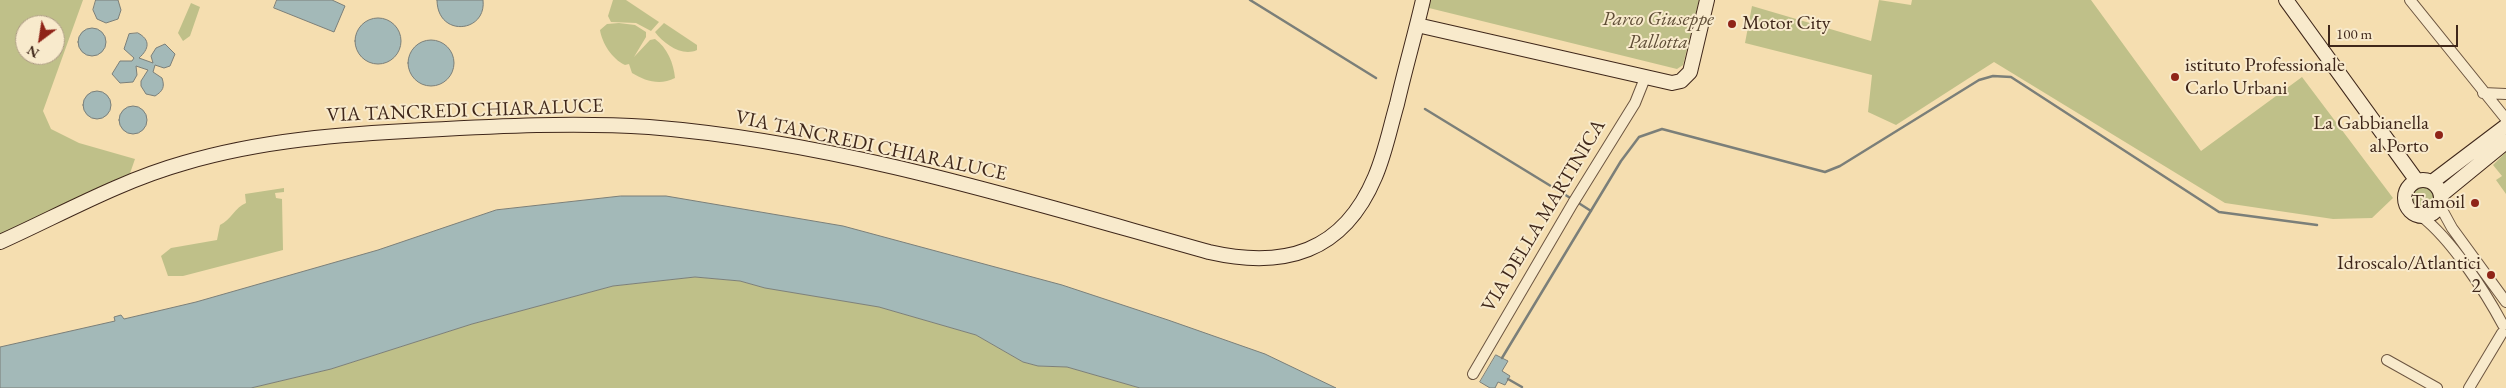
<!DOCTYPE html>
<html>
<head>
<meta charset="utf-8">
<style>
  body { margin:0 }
  #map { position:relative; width:2506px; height:388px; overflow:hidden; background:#f5deb0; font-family:"EB Garamond",serif }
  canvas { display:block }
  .north { position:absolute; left:15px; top:15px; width:50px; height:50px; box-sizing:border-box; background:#f8eacc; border:1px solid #ae9c85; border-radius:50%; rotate:211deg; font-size:14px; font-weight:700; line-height:20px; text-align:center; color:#3f271a }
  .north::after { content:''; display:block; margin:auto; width:18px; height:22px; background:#8f2418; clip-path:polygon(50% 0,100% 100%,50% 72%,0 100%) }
  .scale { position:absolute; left:2328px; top:25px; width:130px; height:22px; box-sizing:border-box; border:2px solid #3f271a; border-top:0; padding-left:6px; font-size:15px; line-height:18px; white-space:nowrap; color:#3f271a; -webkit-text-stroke:4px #f8eacc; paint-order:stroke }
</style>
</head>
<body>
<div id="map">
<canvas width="2506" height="388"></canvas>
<div class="north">N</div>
<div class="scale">100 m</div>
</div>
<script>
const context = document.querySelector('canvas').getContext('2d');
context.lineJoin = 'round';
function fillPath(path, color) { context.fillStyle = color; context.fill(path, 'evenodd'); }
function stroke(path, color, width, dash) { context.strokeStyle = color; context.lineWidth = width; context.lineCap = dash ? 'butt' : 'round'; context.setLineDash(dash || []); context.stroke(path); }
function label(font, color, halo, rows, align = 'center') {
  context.font = font + ' "EB Garamond",serif'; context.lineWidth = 4; context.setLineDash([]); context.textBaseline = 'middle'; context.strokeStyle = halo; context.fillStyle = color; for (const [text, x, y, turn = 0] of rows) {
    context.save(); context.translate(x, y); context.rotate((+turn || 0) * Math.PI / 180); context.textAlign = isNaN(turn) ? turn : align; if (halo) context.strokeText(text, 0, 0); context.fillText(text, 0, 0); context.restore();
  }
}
fillPath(new Path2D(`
  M0,0h83l-40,111 8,18 28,14 56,16 -7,20 -128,55zM25,25h30v30h-30z
  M613,0h13l33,22 -8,9 -15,-8 -25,-1 -3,-6z
  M1431,0h268l-16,65 -6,4 -248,-61z
  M1879,0l32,5 1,-5h179l110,151 101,-74 91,121 -21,20 -39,1 -108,-16 -231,-141 -98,63 -28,-13 4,-37 -127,-32 7,-37 119,35z
  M191,3l9,4 -10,29 -7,5 -5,-8z
  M619,23l16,2 11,7v5l-12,20 16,-17 5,-1c12,8 19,25 20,39 -15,8 -30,3 -43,-5l-3,-9 -4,1c-13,-6 -23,-22 -25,-35l7,-6z
  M664,23l33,22v5c-15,7 -33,-6 -42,-18z
  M2506,152v42l-10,-14 6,-4 -9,-11z
  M2412 198a12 12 0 1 1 24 0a12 12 0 1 1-24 0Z
  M284,188v4l-9,1 1,5 6,1 1,51 -100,26h-15l-7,-20 10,-8 46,-8 3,-15c11,-5 15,-18 26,-22l-1,-9z
  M695,277l45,4 25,7 114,19 97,28 47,27 15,4 29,1 73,21h-889l80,-19 141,-45 141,-38z`), '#bfc089');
const water = new Path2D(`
  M96,0h22l3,10 -3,9 -12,4 -9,-4 -4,-9z
  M277,0h55l13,6 -11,26 -60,-24z
  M437,0h46c4,33 -46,38 -46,0z
  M355 41a23 23 0 1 1 46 0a23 23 0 1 1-46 0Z
  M78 42a14 14 0 1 1 28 0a14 14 0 1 1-28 0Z
  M138,33c13,7 11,16 1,25l14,5 -2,-7 5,-8 9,-4 10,10 -5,12 -6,2 -9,-3 -2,7 9,6c3,9 1,13 -7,18l-9,-2 -5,-8v-5l7,-11 -12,-4 1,9 -4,7 -13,1 -8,-9 8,-13h12l2,-3 -10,-9 5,-15z
  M408 63a23 23 0 1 1 46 0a23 23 0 1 1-46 0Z
  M83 105a14 14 0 1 1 28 0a14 14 0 1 1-28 0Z
  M119 120a14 14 0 1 1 28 0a14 14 0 1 1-28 0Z
  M621,196h45l177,30 219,59 106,35 97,34 71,34h-196l-73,-21 -29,-1 -15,-4 -47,-27 -97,-28 -114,-19 -25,-7 -45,-4 -82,9 -141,38 -141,45 -80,19h-251v-41l115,-26 -1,-4 7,-2 3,4 72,-17 182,-52 118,-40z
  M1496,355l12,6 -6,10 8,5 -5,9 -7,-3 -3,6h-5l-10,-6z`);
fillPath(water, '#a3b9b8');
stroke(water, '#7b7f79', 1);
stroke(new Path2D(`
  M1250,0l126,78
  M1425,109l147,90
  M1577,202l14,9
  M1502,358l119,-197 18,-24 23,-8 163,43 15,-6 139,-86 14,-4 18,1 208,135 98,13
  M1508,379l14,8`), '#7b7f79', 2.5);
const street = new Path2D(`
  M2410,0l96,119
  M2483,93l23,1
  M2440,206l12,22 54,74
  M2421,216c30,23 64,75 82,109
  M2387,360l50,28
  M1473,374l100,-171 62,-100 10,-25
  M2469,388l33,-55`);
const secondary = new Path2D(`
  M2286,0l131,181
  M1417,25l255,58 9,-2 9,-9 17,-72
  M2405 198a18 18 0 1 1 36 0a18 18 0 1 1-36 0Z
  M2432,182l74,-56
  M2441,195l65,-53
  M0,242c60,-27 120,-61 184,-79 78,-23 159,-29 240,-33 75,-4 150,-8 225,-3 191,15 377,74 560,125 75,17 134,1 166,-75 10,-23 15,-49 22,-73 8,-35 18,-69 26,-104`);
stroke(street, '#6c5540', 12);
stroke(secondary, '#3f271a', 16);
stroke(street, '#f8eacc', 10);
stroke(secondary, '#f8eacc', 14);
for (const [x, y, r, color] of [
  [1732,24,5,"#8f2418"],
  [2175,77,5,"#8f2418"],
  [2439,135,5,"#8f2418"],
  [2475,203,5,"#8f2418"],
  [2491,275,5,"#8f2418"]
]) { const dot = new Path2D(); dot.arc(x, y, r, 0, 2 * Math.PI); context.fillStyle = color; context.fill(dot); stroke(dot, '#f8eacc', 2); }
label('italic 20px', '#5f4d36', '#f8eacc', [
  ["Parco Giuseppe",1658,20],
  ["Pallotta",1658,43]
]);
label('20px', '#3f271a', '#f8eacc', [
  ["Motor City",1742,24,"left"],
  ["istituto Professionale",2185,66,"left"],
  ["Carlo Urbani",2185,89,"left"],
  ["La Gabbianella",2429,124],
  ["al Porto",2429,147],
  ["Tamoil",2465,203],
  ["Idroscalo/Atlantici",2481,264],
  ["2",2481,287]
], 'right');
label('20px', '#3f271a', '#f8eacc', [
  ["VIA TANCREDI CHIARALUCE",465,111,-2],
  ["VIA TANCREDI CHIARALUCE",871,146,12],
  ["VIA DELLA MARTINICA",1544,216,-59]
]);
</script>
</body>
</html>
